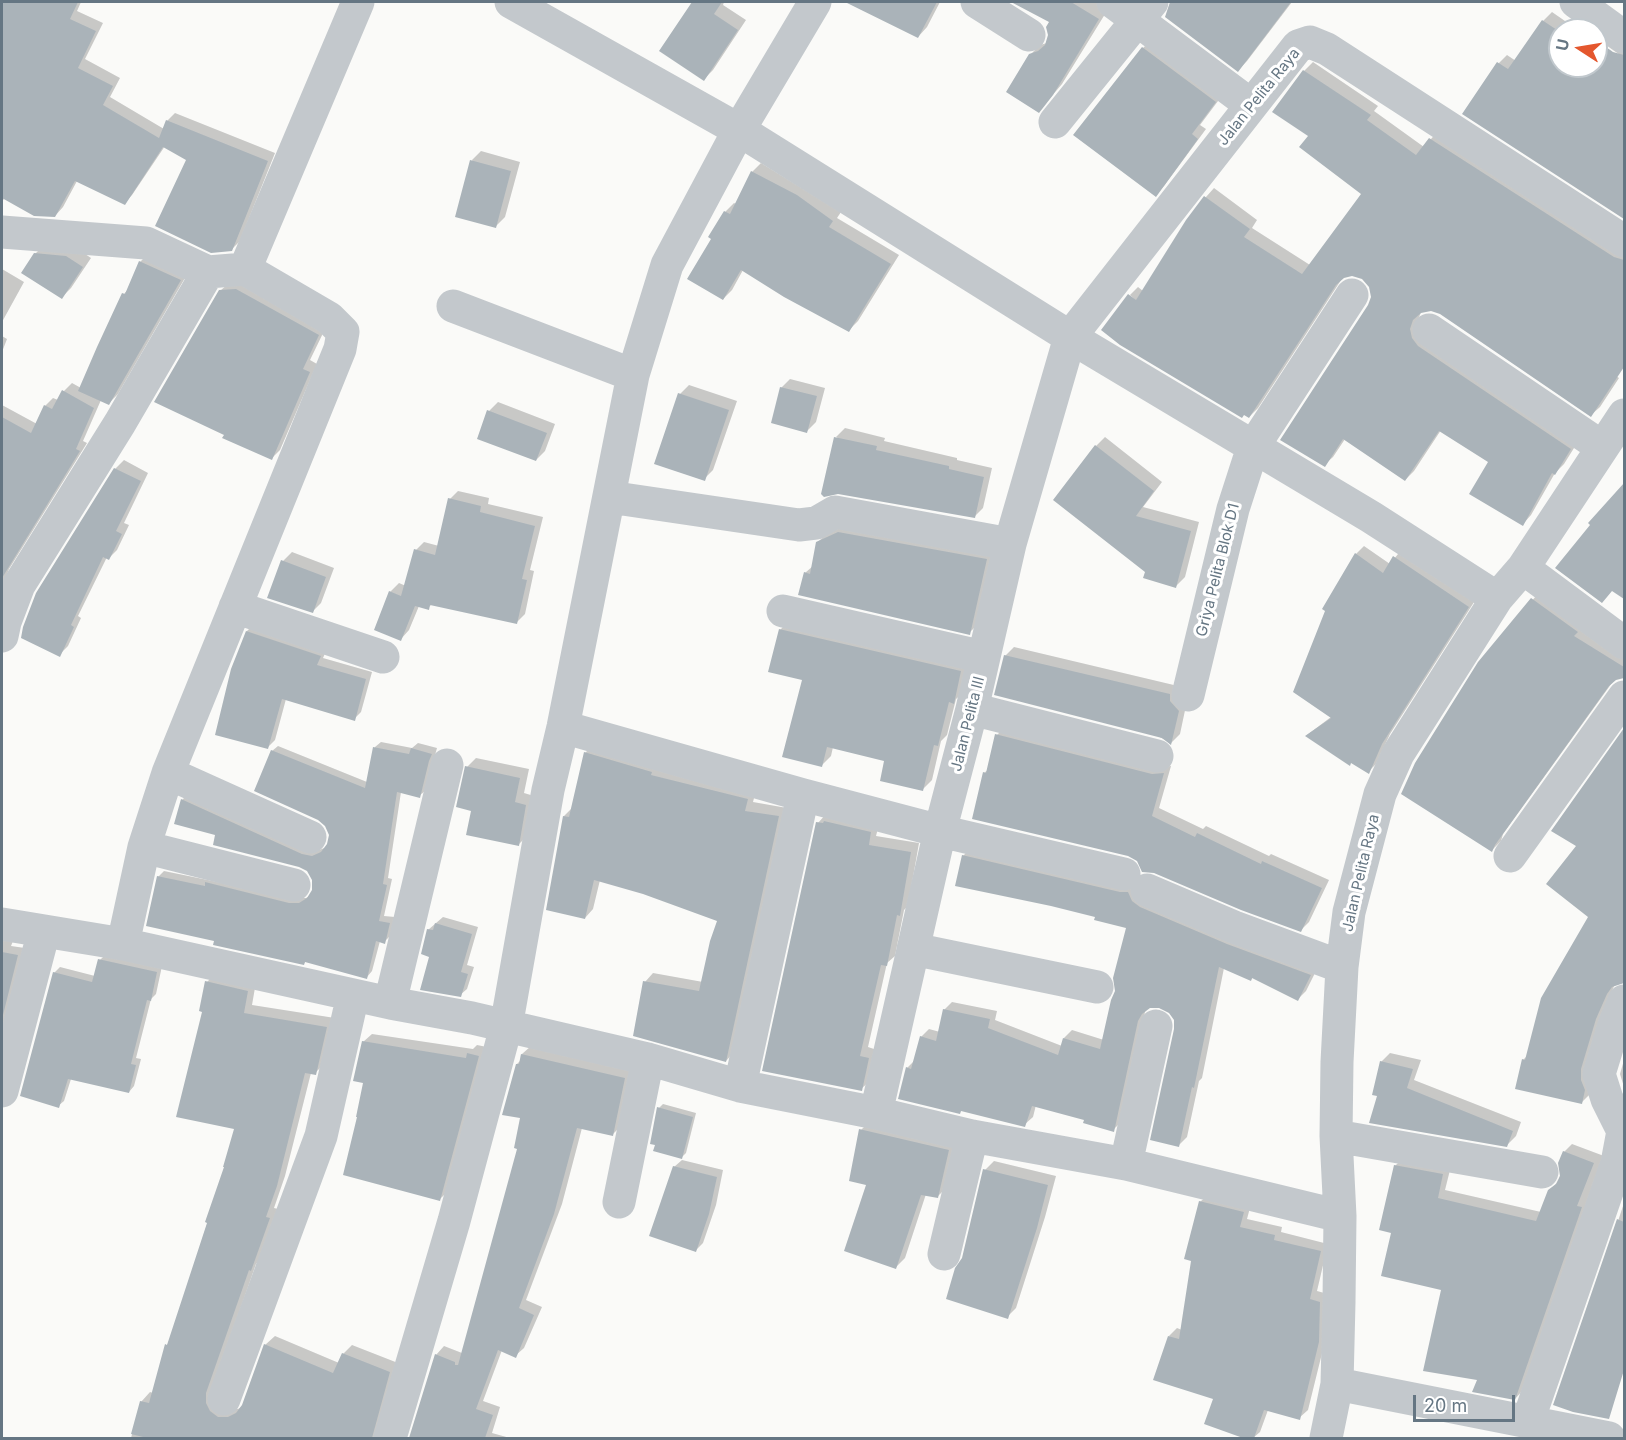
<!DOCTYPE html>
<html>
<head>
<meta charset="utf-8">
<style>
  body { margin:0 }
  #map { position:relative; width:1626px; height:1440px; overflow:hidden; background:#fafaf8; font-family:Inter,sans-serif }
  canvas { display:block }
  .frame { position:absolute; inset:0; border:3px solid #657683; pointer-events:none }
  .north { position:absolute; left:1548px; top:18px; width:60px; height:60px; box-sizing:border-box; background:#fff; border:2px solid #c1c8cd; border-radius:50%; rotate:282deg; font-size:16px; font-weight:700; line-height:24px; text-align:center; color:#657683 }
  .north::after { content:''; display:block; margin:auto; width:21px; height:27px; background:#e4572e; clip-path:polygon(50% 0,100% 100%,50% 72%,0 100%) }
  .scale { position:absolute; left:1413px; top:1395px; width:102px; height:27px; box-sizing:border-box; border:3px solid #657683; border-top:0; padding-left:8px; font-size:18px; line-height:21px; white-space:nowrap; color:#657683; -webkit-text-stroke:4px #fff; paint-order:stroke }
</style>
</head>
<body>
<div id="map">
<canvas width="1626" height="1440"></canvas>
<div class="frame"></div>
<div class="north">U</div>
<div class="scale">20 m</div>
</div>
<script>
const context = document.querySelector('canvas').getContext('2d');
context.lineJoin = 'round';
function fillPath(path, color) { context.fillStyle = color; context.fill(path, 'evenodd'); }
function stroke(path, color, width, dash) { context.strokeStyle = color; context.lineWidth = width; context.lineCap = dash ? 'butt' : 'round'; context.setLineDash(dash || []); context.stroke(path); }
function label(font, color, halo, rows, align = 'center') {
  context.font = font + ' Inter,sans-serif'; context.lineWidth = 6; context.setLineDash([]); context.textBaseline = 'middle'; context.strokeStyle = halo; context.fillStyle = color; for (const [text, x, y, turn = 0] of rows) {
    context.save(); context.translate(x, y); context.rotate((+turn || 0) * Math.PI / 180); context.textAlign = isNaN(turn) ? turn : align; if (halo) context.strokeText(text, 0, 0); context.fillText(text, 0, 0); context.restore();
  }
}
fillPath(new Path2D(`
  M2,2h79l-4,9 26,12 -18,36 35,19 -10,19 54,32 3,-8 8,-8 100,40 -35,88 -9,9 -43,-91 -23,-13 -33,49 -8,8 -47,-22 -14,26 -8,9 -50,-18 -3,3z
  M694,2h30l-1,3 23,15 -33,50 -9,9 -43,-29z
  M863,2h77l-13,25 -9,10 -58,-29z
  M1014,2h92l4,4 -48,78 -23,27 -9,-56 10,-10 7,-2 4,-22z
  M1172,2h120l-45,59 -9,9 -66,-65z
  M1552,12l26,18h-18v36h36v-24l22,16 2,-3 -24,-17v-8l28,15v172l-160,-104 35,-50 8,-8 9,6 27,-40z
  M1152,39l72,54 -24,32 6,4 -42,57 -9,9 -12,-147z
  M1313,62l65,44 -4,5 50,36 15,-17 185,119v114l-8,13 3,2 -19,29 -9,8 -151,-102 -10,-3 -9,2 -3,8 161,120 -15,24 -9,9 -24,42 -8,9 -33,-63 -49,-31 -27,41 -9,9 -60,-41 -12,18 -9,8 48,-168 -2,-11 -7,-8 -11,-3 -9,2 -85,131 -9,9 -119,-122 8,-8 5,4 63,-94 8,-9 43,32 -5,8 58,37 53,-72 -53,-57 -6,-65z
  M481,151l39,11 -15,55 -9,9 -24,-66z
  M761,163l80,49 -4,6 62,37 -41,66 -9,9 -106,-60 -11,20 -9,9 -10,-60 12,-27 9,-9 2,1 16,-32z
  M44,245l31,2 16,11 -20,30 -9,9 -27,-43z
  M149,253l40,18 -71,123 -9,9 -8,-3 -18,41 4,2 -78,126 -7,20v-184l35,19 8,-18 8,-8 5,2 6,-9 8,-8 9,5 43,-94 5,-6 11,-26z
  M2,269l22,13 -22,40z
  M245,281l81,46 -16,33 7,4 -37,86 -8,8 -46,-24 -6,-143 9,-8z
  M2,336l5,3 -5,13z
  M790,379l35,9 -9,34 -9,9 -26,-43z
  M689,385l48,16 -24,69 -9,9 -24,-85z
  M498,402l57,22 -10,27 -9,9 -47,-49z
  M845,428l40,10 -1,3 73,17v2l35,8 -9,40 -9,9 -138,-80z
  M1105,437l57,45 -19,25 56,15 -14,55 -9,9 -30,-15 -50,-125z
  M124,460l24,13 -24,50 5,2 -12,25 -8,8 -2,-1 -29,59 3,2 -13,28 -9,9 56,-186z
  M1624,486v111l-11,-7 3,-95z
  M458,491l31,7 -1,6 55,13 -13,53 4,1 -9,43 -8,8 -85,-18 -4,4 -9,-2 -10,24 -8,9 -11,-47 9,-9 7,3 10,-36 8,-8 15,4 11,-47z
  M849,523l146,27 -17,74 -9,9 -164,-60 9,-8 3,-22 10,-10z
  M1364,546l26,18 12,-15 74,50 -86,135 -14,30 -8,8 -61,-37 24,-18 25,-163z
  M292,552l42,16 -13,35 -9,9 -29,-51z
  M1541,590l83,62v25l-10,3 -111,154 -2,7 -9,9 -12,-187z
  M789,621l181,41 -7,31 -7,6 -9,36 -6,6 -9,39 -9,9 -37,-29 -53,-13 -2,9 -9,9 -18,-86 -24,-49z
  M254,624l73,25 -4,9 49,14 -11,40 -7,7 -68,-20 -11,41 -7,7 -36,-78 15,-38z
  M1014,647l164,39 9,15 -7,33 -9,9 -166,-87z
  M1005,727l156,40 10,-1 -12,42 44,21 3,-3 63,30 2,-2 58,26 -20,42 -8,8 -163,-70 -154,-87 5,-4 8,-34z
  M1624,731v250l-9,3 -11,25 -14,85 -9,9 -58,-43 4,-4 62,-140 -11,-71 -25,-14z
  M381,742l31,6 6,-5 19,5 -12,43 -6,5 -18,-4 -13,86 4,1 -8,37 11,1 -5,19 -6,6 -4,-1 -8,30 -5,6 -61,-16 -2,2 -88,-23 -58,-63 6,-6 132,27h10l5,-3 2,-4v-12l-4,-8 -9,-5 -83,-32 -35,-34 6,-6 131,56 8,-3 3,-13 -4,-9 -54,-74 6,-5 89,36 8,-35z
  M594,744l162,46 -3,12 34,6 -53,244 -8,9 -81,-79 8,-9 50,9 16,-62 -76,-28 -43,-12 -7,29 -8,9 -21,-102 9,-9 12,-54z
  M476,758l53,11 -5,24 10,3 -6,39 -9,9 -46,-34 -6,-43z
  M826,814l53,10 -3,12 43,7 -11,63 -4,4 -9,46 -8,7 -19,84 9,3 -7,31 -9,8 -43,-266z
  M971,848l158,37 189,82 -12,24 -8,8 -45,-22 -2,3 -27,-12 -22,110 -3,3 -12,56 -8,8 -4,-126 -5,-8 -10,-5 -13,2 -2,4 -24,110 -8,8 -27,-12 -50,-13 -3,12 -9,8 -117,-57 7,-7 7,-24 8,-8 11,3 4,-22 8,-8 45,9 -2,9 67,26 2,-8 8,-8 32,10 13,-48 10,-65 -30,-11 -134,-60z
  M443,917l35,10 -11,38 7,2 -7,22 -7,6 -29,-39 -3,-26z
  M2,939l11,2 -2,5 14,2 -23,88z
  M106,954l56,12 -6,28 -5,5 -15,59 5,1 -7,27 -5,6 -58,-13 -7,22 -6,5 -4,-133 6,-6 35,9 5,-16z
  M216,973l40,9 -4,23 83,13 -11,46 -9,9h-4l-26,103 -11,32 4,1 -18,51 -4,4 -41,118 13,26 10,1 5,-3 22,-61 10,-9 64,27 4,-9 9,-9 46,18 -15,75h-252l10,-36 9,-10 3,1 14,-48 2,-3 57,-176 10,-38 -32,-117 3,-29z
  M372,1034l101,15 4,-4 10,2 -39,144 -9,9 -74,-118 -2,-40z
  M531,1046l101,24 -11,56 -8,8 -31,-6 -20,76 -36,96 16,7 -18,41 -9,8 -13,-6 -19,51 17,6 -8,26 18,5h-82l-16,-4 24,-79 8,-9 18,7 57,-206 3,-30 -5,-53 4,-4 1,-6z
  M1390,1053l31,7 -7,20 107,42 -5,14 -9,9 -128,-50 2,-33z
  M1624,1060v27l-4,-13z
  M663,1104l33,9 -10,40 -4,4 -23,-49z
  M870,1121l88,20 -11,46 -9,9 -12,-2 -21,64 -9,9 -28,-84 -7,-53z
  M1572,1144l32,12 -81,234 -8,9 -35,-20 -38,-90 -49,-57 2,-66 8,-8 48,8 -6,24 96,22 8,-21 10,-10 5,-29z
  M682,1160l41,10 -7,35 -13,38 -7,7 -22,-83z
  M994,1161l62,15 -11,41 -29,91 -9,9 -43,-58 21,-89z
  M1209,1194l42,10 -4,15 35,8 -1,5 47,12 -11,47 11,3 -1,39 -19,77 -9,8 -31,-8 -8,22 -7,6h-5l-42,-14 8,-26 -45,-62 8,-8 5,2 18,-128z
  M1624,1203v56l-17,-5z
  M1601,1289l23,8v75l-2,2z`), '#0003');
fillPath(new Path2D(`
  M2,2h76l-8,17 26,12 -18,37 35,18 -10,19 56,33 7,-18 102,41 -36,90 -21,2 -56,-27 31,-66 -23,-13 -38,58 -50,-24 -20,36 -21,-1 -32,-18z
  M692,2h30l-8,12 24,16 -34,51 -45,-30z
  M845,2h92l-19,36z
  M1011,2h60l28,17 -46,76 -14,18 -33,-21 23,-38 9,-3 7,-6 3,-10 -2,-8 3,-5z
  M1170,2h121l-53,70 -73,-55z
  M1542,20l18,12v34h36v-26l17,12 11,3v164l-162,-105 35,-52 11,7z
  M1142,47l74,55 -24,32 6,5 -42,58 -83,-62z
  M1303,70l68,45 -4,5 49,35 13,-17 185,119 10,3v107l-33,50 -151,-103 -9,-3 -10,2 -8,7 -3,9 2,9 6,8 153,103 -16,26 -3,-2 -29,53 -54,-32 19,-32 -49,-31 -34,50 -62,-42 -18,28 -45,-27 88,-135 3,-8 -2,-10 -7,-8 -10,-3 -8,2 -8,7 -87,133 -5,-3 -2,3 -122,-73 -19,-15 27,-36 8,6 50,-80 18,-24 46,33 -6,8 58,37 59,-80 -62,-47 9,-11 -36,-24z
  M470,160l41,11 -15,57 -41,-11z
  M751,171l46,24 36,26 -4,6 62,37 -42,68 -65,-35 -43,-27 -18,30 -36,-21 24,-40 -3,-2 16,-26 6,3z
  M34,253l32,3 17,11 -21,32 -41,-26z
  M139,261l42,19 -72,125 -31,-14 19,-44 25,-54 3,1z
  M236,289l83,46 -16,34 7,3 -38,88 -50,-22 2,-3 -70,-33 65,-112z
  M780,387l37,9 -10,37 -36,-10z
  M62,390l32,18 -18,41 4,2 -78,127v-161l29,16 13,-28 8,4z
  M678,393l51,17 -24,71 -51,-17z
  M487,410l60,23 -11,28 -59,-22z
  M834,437l43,9 -1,4 73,16v3l35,8 -9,41 -137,-24 -14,3 -3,-3z
  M1095,445l59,46 -18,25 55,15 -15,57 -33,-10 2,-6 -92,-72z
  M114,468l27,13 -25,50 6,3 -13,26 -6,-3 -32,68 3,2 -14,30 -39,-19 2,-11 13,-34z
  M1624,483v116l-12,-8 -10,12 -47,-35 35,-43 -2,-2z
  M448,498l33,8 -1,6 55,14 -13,53 5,1 -10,44 -87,-19 -1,5 -14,-4 -14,35 -27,-11 15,-39 12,5 13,-47 21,6z
  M838,532l149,27 -17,76 -172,-40 6,-23 6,2 6,-32z
  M1355,553l28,20 10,-17 76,51 -87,137 -13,30 -18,-11 -1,3 -45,-30 26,-18 -38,-26 32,-81 -3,-2z
  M281,560l45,17 -13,36 -46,-15z
  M1531,598l47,34 -4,4 50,31v11l-8,2 -7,6 -114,159 -3,7 -91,-58 14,-31 63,-101z
  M779,629l182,42 -7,33 -5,-2 -11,44 -4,-1 -11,46 -43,-10 4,-20 -57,-14 -5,20 -40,-10 20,-77 -34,-8z
  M246,631l75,25 -4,9 49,14 -11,42 -73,-22 -14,50 -53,-14 16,-66z
  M1004,655l166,39v7l9,10 -8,34 -9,-7 -168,-43z
  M1624,728v255l-12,4 -5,7 -11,25 -15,50v11l4,10 -3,14 -67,-15 7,-30 3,1 16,-62 47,-81 -42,-33 30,-38 -25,-15z
  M995,734l157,40 12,-1 -12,43 43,21 2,-4 64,31 1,-3 60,27 -21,44 -60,-22 -87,-37 -12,-1 -5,-11 -9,-5 -156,-37 11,-47 3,1z
  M373,747l36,7 2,-6 21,6 -3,7 -9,37 -23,-6 -14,92 4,1 -8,36 11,2 -5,21 -9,-3 -9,38 -62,-17 -1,3 -91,-20 1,-4 -68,-15 11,-50 48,10v-4l84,21h10l8,-5 5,-8v-10l-5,-9 -8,-4 -86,-22 2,-10 -41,-11 7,-25 121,55 10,2 9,-4 6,-8 2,-9 -4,-9 -7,-6 -64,-29 17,-41 94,38z
  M584,752l68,20 -1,3 97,24 -3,12 34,5 -53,246 -93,-26 10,-55 56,10 11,-50 7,-20 -74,-27 -49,-14 -9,39 -39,-9 17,-94 6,1z
  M465,766l55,12 -5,24 11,3 -7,41 -53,-11 5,-24 -15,-4z
  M824,821l47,11 -2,13 42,7 -11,64 -3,-1 -10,51 -6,-1 -21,91 9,2 -7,33 -100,-20 54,-249 7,1z
  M962,855l158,37h8l4,9 8,6 87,37 84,31 -13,26 -46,-23 -1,3 -32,-14 -25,121 -2,-1 -13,60 -29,-7 24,-111v-9l-5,-7 -10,-5h-9l-8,6 -4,7 -24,111 -31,-9 1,-3 -52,-14 -7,21 -64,-16 -1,3 -62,-15 8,-32 5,2 9,-33 16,5 7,-32 47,10 -2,9 70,27 5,-17 37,11 11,-49 4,-9 -2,-13 13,-50 -32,-8 1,-3 -44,-11 -96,-20z
  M435,923l37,11 -11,38 7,2 -7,23 -41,-7 9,-33 -8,-3 6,-25 6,1z
  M2,952l16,3 -16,64z
  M98,959l59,13 -6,29 -4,-1 -16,64 5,1 -7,28 -61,-14 -9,29 -39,-12 33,-124 39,10z
  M205,981l43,10 -4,22 83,14 -11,48 -11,-2 -28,113 -11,31 4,1 -19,53 -2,-1 -43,123v10l4,8 8,6h10l8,-4 6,-8 22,-61 69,29 9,-20 48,19 -18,66h-225l-16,-4 9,-33 9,2 16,-59 2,1 40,-122 -2,-1 19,-55h-1l11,-38 -58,-12 26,-105 -3,-1z
  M362,1041l104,17 1,-5 12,3 -39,145 -97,-26 14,-58h-1l7,-34 -10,-2z
  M521,1054l104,24 -12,58 -36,-8 -23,86 -35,94 15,7 -18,43 -18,-8 -22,59 17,6 -8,23h-76l26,-84 20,8v3h3l59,-216 -3,-1 6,-30 -18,-3 14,-51h3z
  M1380,1061l33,8 -6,19 106,43 -6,16 -138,-24 8,-27 -5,-1z
  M657,1107l36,10 -11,42 -29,-8 2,-6 -5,-1z
  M859,1129l90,21 -11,48 -17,-3 -25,74 -52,-18 22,-66 -17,-4z
  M1563,1151l31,12 -17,43 5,1 -67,193 -43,-8 5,-12 -54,-9 18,-81 -60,-14 10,-43 -12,-3 15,-65 49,9 -5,24 98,23 12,-31 8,-6 4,-8 -2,-13z
  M673,1166l44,11 -8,37 -13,38 -47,-16z
  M983,1169l65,16 -11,43 -29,91 -62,-20 9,-31 7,-10z
  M1199,1201l45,11 -4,15 35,8 -1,5 47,11 -11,48 10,3 -1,40 -19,78 -36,-10 -10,28h-11l-39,-14 9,-25 -60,-19 15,-44 11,3 12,-78 -7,-2z
  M1617,1219l7,3v148l-15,49 -36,-7 -20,-7z`), '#aab3b9');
stroke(new Path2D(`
  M511,2l228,128 331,207 301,180 126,81
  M977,2l52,33
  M1113,2l138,103
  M1576,2l48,35
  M1055,122l97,-120
  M2,232l144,11 62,29 37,-3 84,49 14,14 -3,17 -172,424 -24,74 -21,97
  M245,269l113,-267
  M453,306l180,69
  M1429,330l173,117
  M609,497l190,28 17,-2 19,-11 175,32
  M1523,568l101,75
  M235,607l148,50
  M783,611l201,46
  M2,636l3,-14 14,-37 101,-162 88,-151
  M1188,695l45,-186 20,-62 99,-152
  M972,709l185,47
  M563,727l240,68 137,36 184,43
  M168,773l142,64
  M144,847l150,38
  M1510,856l114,-159
  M1147,890l87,37 108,40
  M2,924l121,20 267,59 82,15 176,41 92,27 136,27 96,23 154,28 214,52
  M913,949l184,38
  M390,1003l57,-238
  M740,1086l63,-291
  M2,1091l42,-160
  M876,1113l64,-282 32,-122 38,-165 60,-207 228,-291 12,-4 17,7 297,192
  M1336,1136l206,36
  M1126,1164l30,-138
  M619,1202l29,-143
  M944,1254l28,-118
  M1337,1384l272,54
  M224,1399l97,-263 32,-141
  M1528,1421l89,-258 6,-32 -16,-32 -8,-25 15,-49 10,-24
  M390,1438l64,-217 52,-194 42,-237 15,-63 70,-352 34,-110 72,-135 76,-128
  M1326,1438l11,-54 2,-82 1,-86 -4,-80 1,-74 5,-95 7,-55 31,-118 18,-40 99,-156 26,-30 101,-153`), '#c3c8cc', 33);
label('15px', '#657683', '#fff', [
  ["Jalan Pelita Raya",1259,97,-51],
  ["Griya Pelita Blok D1",1218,570,-76],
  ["Jalan Pelita III",968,724,-76],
  ["Jalan Pelita Raya",1361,873,-77]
]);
</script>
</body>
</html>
